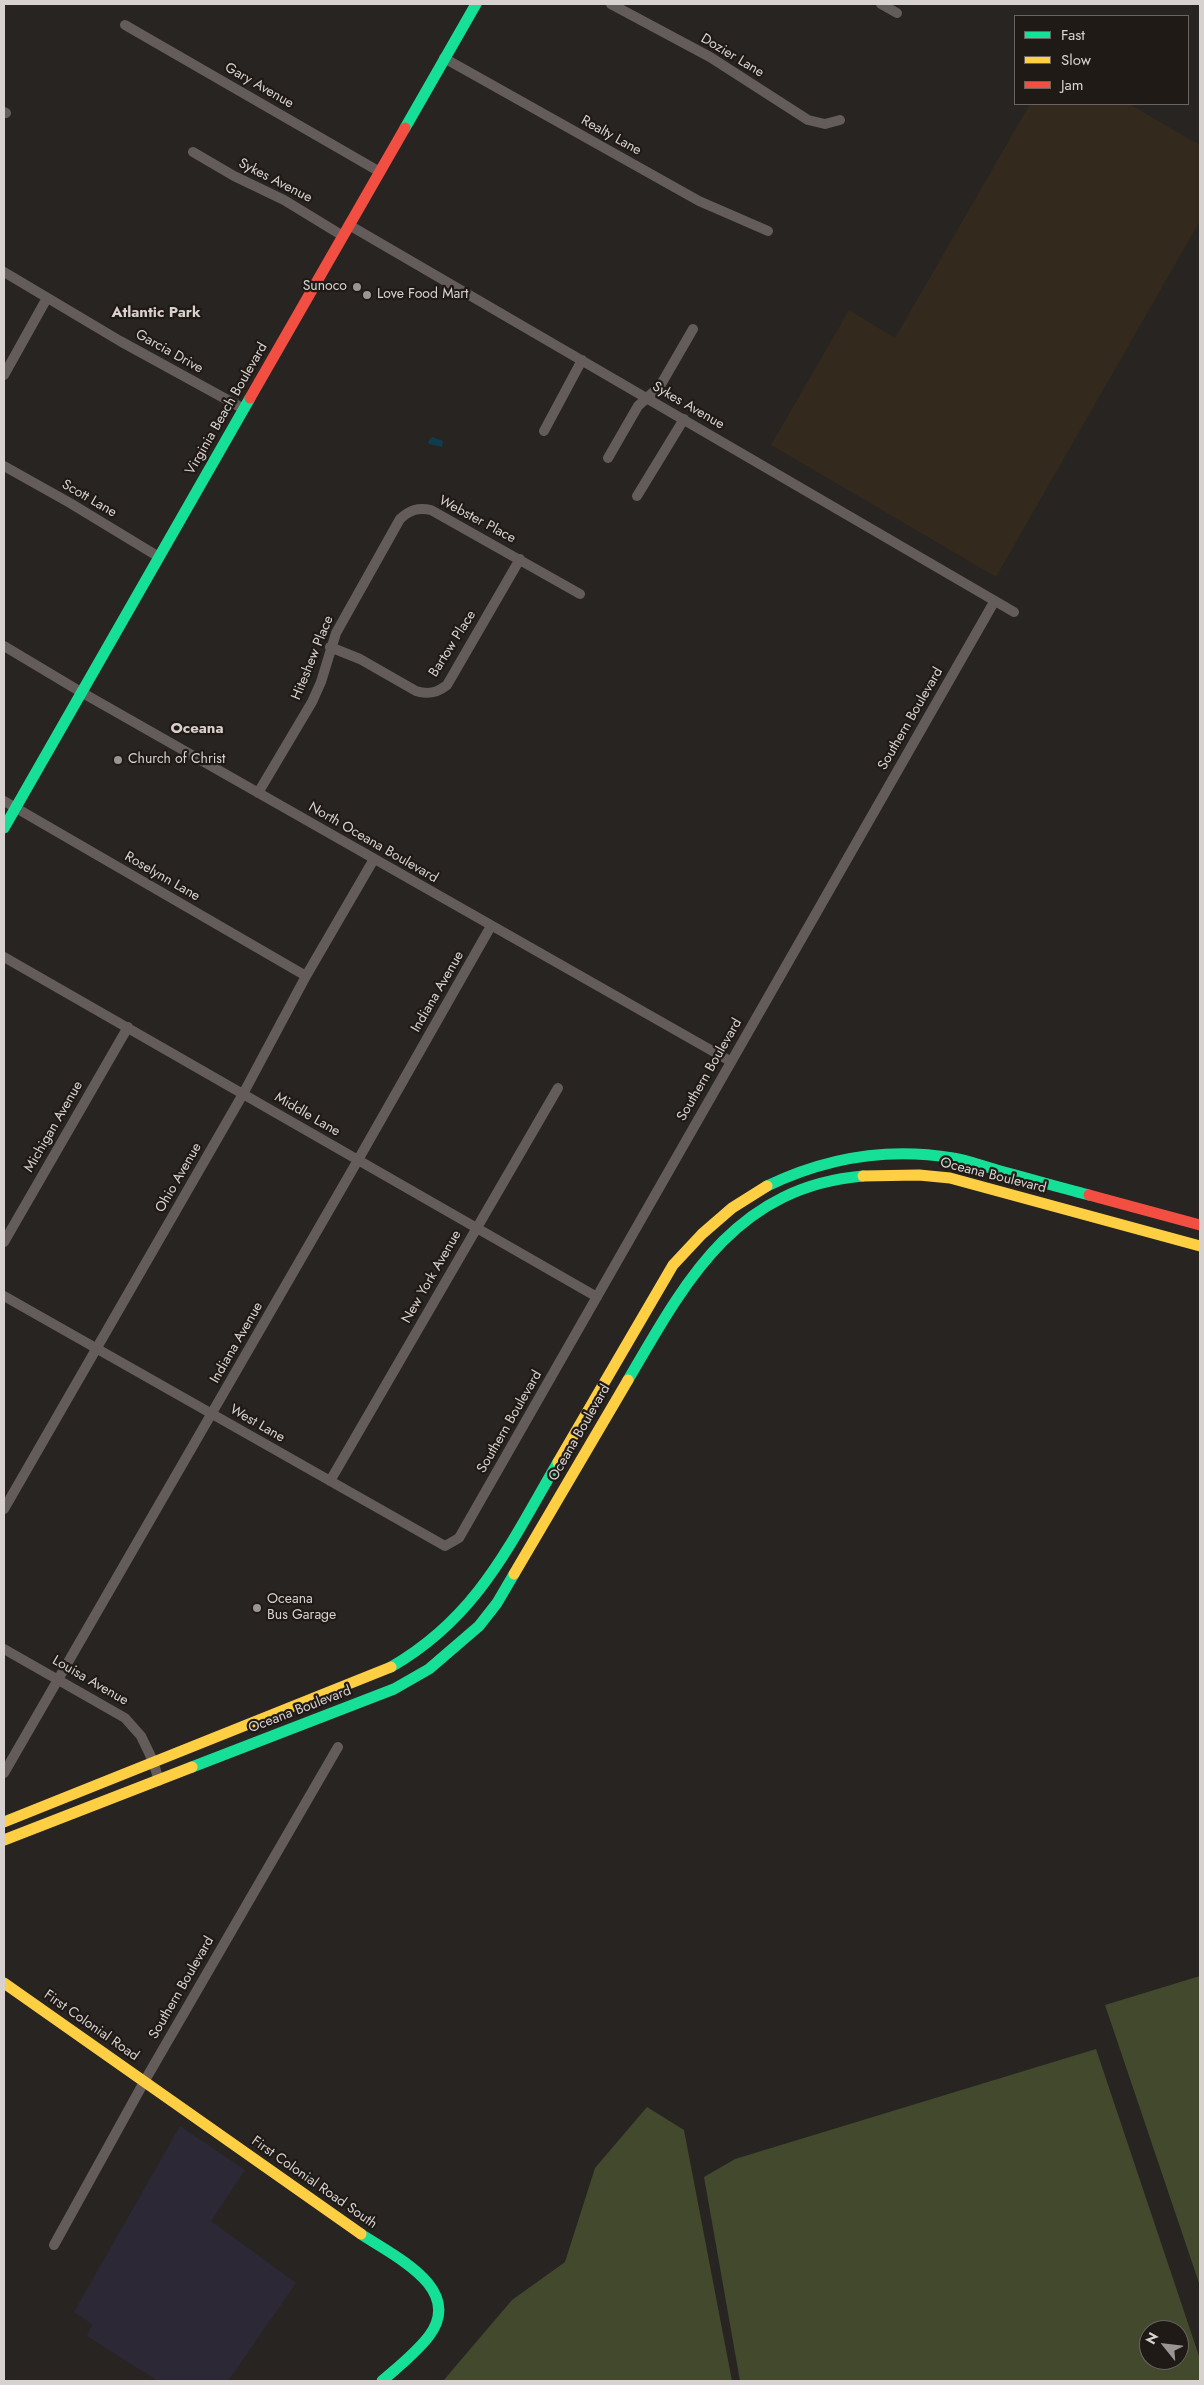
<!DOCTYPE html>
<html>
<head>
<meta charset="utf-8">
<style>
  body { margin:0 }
  #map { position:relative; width:1204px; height:2385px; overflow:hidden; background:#282422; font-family:Jost,sans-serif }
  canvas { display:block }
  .frame { position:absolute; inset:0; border:5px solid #d7d2d0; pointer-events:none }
  .legend { position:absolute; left:1014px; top:15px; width:175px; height:90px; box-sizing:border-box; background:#201a17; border:1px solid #696461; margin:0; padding:6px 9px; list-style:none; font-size:15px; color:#d7d2d0 }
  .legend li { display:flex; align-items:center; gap:10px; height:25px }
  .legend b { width:25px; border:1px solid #696461 }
  .north { position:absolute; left:1139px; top:2320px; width:50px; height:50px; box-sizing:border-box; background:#201a17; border:1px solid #696461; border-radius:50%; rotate:299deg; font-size:14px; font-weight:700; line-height:20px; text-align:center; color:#d7d2d0 }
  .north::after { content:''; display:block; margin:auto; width:18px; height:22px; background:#9a9593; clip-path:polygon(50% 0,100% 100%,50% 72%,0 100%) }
</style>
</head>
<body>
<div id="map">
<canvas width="1204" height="2385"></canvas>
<div class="frame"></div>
<ul class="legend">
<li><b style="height:6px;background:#16e098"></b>Fast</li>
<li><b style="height:6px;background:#ffcf43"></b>Slow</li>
<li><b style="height:6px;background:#f24e42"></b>Jam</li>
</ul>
<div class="north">N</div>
</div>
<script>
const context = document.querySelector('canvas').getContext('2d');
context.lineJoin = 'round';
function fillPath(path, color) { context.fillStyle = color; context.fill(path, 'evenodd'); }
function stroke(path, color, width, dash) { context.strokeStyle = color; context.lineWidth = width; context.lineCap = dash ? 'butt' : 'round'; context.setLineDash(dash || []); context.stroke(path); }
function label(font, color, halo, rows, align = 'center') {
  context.font = font + ' Jost,sans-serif'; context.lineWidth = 4.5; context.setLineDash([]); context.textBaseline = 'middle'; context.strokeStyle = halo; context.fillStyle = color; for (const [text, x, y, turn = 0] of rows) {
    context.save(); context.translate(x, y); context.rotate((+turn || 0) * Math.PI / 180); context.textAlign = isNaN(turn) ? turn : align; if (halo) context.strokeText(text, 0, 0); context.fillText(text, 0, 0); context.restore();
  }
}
fillPath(new Path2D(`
  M180,2126l65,44 -34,51 85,62 -68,98h-70l-71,-45 5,-12 -18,-12z`), '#2d2836');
fillPath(new Path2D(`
  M1030,104h99l71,41v76l-204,356 -225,-132 78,-135 46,28z`), '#33291c');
fillPath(new Path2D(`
  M1200,1976v310l-95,-281z
  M1096,2049l104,310v22h-460l-36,-204 31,-18zM1149,2330h30v30h-30z
  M647,2107l37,23 48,251h-289l69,-81 53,-38 30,-94z`), '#42492c');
fillPath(new Path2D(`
  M432,437l11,4 -1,6 -13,-3 -1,-2z`), '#0f3d4e');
stroke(new Path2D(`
  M611,4l99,53 98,63 17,4 15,-4
  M881,4l16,9
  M125,25l255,147
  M444,58l255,143 69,30
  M4,112l2,1
  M193,152l41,24 50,24 59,36
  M349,225l665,387
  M4,272l116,69 124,68
  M4,375l43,-77
  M544,431l38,-71
  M608,458l30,-52 22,-20 33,-57
  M4,466l66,37 89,54
  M637,496l47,-77
  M4,646l77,46 649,369
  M330,647l30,12 56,32c12,4 21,2 31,-6l73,-126
  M258,793l54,-91 9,-20 15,-49 64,-114c10,-9 18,-12 31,-9l149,84
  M4,801l302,175
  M4,957l593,340
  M4,1242l124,-215
  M4,1296l441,250 14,-8 535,-936
  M330,1481l228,-393
  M4,1509l239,-415 63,-118 68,-117
  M4,1649l121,69 16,18 12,25 6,20
  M4,1773l354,-613 133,-234
  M54,2245l90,-163 194,-335`), '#635c5a', 10);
stroke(new Path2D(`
  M405,128l71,-124
  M4,828l246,-430
  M767,1186c58,-28 121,-39 186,-28 14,2 29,8 44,12 30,8 61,17 92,25
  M628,1380c57,-98 107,-193 235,-204
  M391,1667c87,-50 119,-123 167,-205
  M192,1767l202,-78 35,-20 50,-43 18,-23 17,-29
  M361,2234c32,22 104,54 68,102 -13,17 -31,31 -47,45`), '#16e098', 11);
stroke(new Path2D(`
  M863,1176l56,-1 31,3 250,68
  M558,1462l115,-197 29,-31 30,-26 35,-22
  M514,1574l114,-194
  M4,1822l387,-155
  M4,1840l188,-73
  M4,1983l357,251`), '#ffcf43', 11);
stroke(new Path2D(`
  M250,398l155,-270
  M1089,1195l111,30`), '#f24e42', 11);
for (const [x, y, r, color] of [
  [357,287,5,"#9a9593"],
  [367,295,5,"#9a9593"],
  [118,760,5,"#9a9593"],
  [257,1608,5,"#9a9593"]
]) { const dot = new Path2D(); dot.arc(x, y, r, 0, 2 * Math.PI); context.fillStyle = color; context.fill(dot); stroke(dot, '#201a17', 2); }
label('14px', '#d7d2d0', '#201a17', [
  ["Dozier Lane",732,56,31],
  ["Gary Avenue",259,86,30],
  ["Realty Lane",611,136,29],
  ["Sykes Avenue",275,181,27],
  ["Garcia Drive",169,352,29],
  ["Sykes Avenue",688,406,30],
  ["Virginia Beach Boulevard",227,409,-60],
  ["Scott Lane",89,499,30],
  ["Webster Place",477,520,28],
  ["Bartow Place",453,644,-58],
  ["Hiteshew Place",313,658,-68],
  ["Southern Boulevard",911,719,-60],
  ["North Oceana Boulevard",373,843,30],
  ["Roselynn Lane",162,877,30],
  ["Indiana Avenue",438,992,-60],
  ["Southern Boulevard",710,1070,-60],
  ["Middle Lane",307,1115,30],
  ["Michigan Avenue",54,1127,-60],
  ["Oceana Boulevard",993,1176,14],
  ["Ohio Avenue",179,1178,-60],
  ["New York Avenue",432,1277,-60],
  ["Indiana Avenue",237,1343,-60],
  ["Southern Boulevard",510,1422,-60],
  ["West Lane",257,1424,30],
  ["Oceana Boulevard",580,1433,-60],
  ["Louisa Avenue",90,1681,30],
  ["Oceana Boulevard",300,1710,-21],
  ["Southern Boulevard",182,1988,-60],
  ["First Colonial Road",91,2026,35],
  ["First Colonial Road South",314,2183,35]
]);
label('14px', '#d7d2d0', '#201a17', [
  ["Sunoco",347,287,"right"],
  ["Love Food Mart",377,295],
  ["Church of Christ",128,760],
  ["Oceana",267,1600],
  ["Bus Garage",267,1616]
], 'left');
label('bold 15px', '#d9d0cc', '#201a17', [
  ["Atlantic Park",156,313],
  ["Oceana",197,729]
]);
</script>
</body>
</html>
